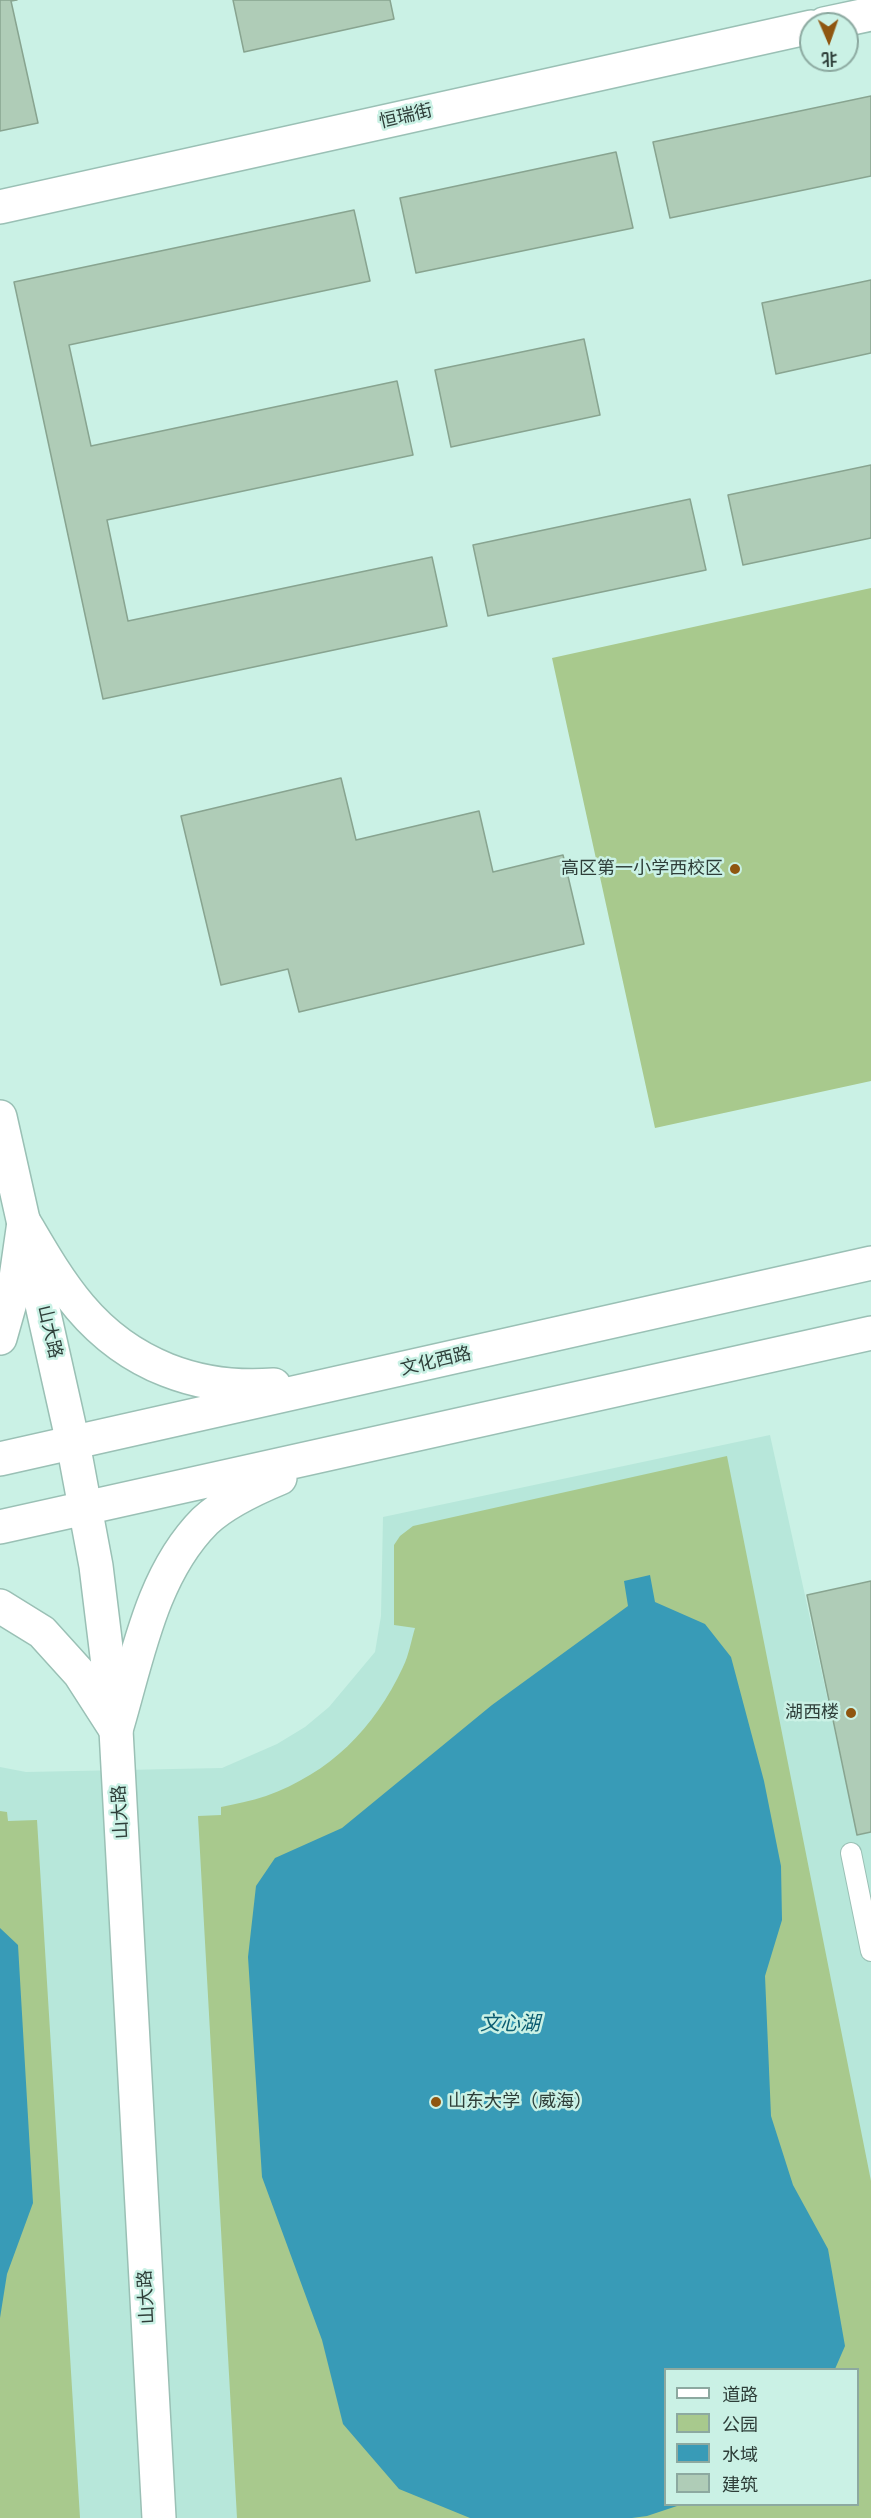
<!DOCTYPE html>
<html>
<head>
<meta charset="utf-8">
<style>
  body { margin:0 }
  #map { position:relative; width:871px; height:2518px; overflow:hidden; background:#caf1e5; font-family:"Varela Round","Noto Sans SC",sans-serif }
  canvas { display:block }
  .legend { position:absolute; left:664px; top:2368px; width:195px; height:138px; box-sizing:border-box; background:#caf1e5; border:2px solid #8ca9a0; margin:0; padding:8px 10px; list-style:none; font-size:18px; color:#2e3e39 }
  .legend li { display:flex; align-items:center; gap:12px; height:30px }
  .legend b { width:30px; border:2px solid #8ca9a0 }
  .north { position:absolute; left:799px; top:12px; width:60px; height:60px; box-sizing:border-box; background:#caf1e5; border:2px solid #8ca9a0; border-radius:50%; rotate:178deg; font-size:16px; font-weight:700; line-height:24px; text-align:center; color:#2e3e39 }
  .north::after { content:''; display:block; margin:auto; width:21px; height:27px; background:#8f5610; clip-path:polygon(50% 0,100% 100%,50% 72%,0 100%) }
</style>
</head>
<body>
<div id="map">
<canvas width="871" height="2518"></canvas>
<ul class="legend">
<li><b style="height:8px;background:#fff"></b>道路</li>
<li><b style="height:16px;background:#a8c98d"></b>公园</li>
<li><b style="height:16px;background:#389bb7"></b>水域</li>
<li><b style="height:16px;background:#afccb7"></b>建筑</li>
</ul>
<div class="north">北</div>
</div>
<script>
const context = document.querySelector('canvas').getContext('2d');
context.lineJoin = 'round';
function fillPath(path, color) { context.fillStyle = color; context.fill(path, 'evenodd'); }
function stroke(path, color, width, dash) { context.strokeStyle = color; context.lineWidth = width; context.lineCap = dash ? 'butt' : 'round'; context.setLineDash(dash || []); context.stroke(path); }
function label(font, color, halo, rows, align = 'center') {
  context.font = font + ' "Varela Round","Noto Sans SC",sans-serif'; context.lineWidth = 5; context.setLineDash([]); context.textBaseline = 'middle'; context.strokeStyle = halo; context.fillStyle = color; for (const [text, x, y, turn = 0] of rows) {
    context.save(); context.translate(x, y); context.rotate((+turn || 0) * Math.PI / 180); context.textAlign = isNaN(turn) ? turn : align; if (halo) context.strokeText(text, 0, 0); context.fillText(text, 0, 0); context.restore();
  }
}
fillPath(new Path2D(`
  M770,1435l87,399 14,-2v686h-871v-751l26,5 196,-4 55,-24 28,-17 24,-20 46,-55 6,-36 2,-99zM666,2370h192v134h-192z`), '#b7e7da');
fillPath(new Path2D(`
  M871,588v493l-216,47 -103,-470z
  M727,1456l144,725v337h-634l-39,-702 23,-1v-8c14,-3 30,-6 45,-11 64,-23 108,-67 137,-129 6,-12 8,-26 12,-39l-21,-3v-80l6,-9 13,-10zM666,2370h192v134h-192z
  M0,1811l7,1 1,9 29,-1 43,698h-80z`), '#a8c98d');
fillPath(new Path2D(`
  M650,1575l5,27 50,22 26,33 33,124 17,85 1,54 -17,56 6,140 22,69 35,64 17,97 -10,23 -169,1v134l14,1 -33,11 -15,2h-162l-71,-29 -56,-65 -21,-84 -60,-163 -14,-220 8,-71 19,-28 67,-30 150,-123 136,-99 -4,-25z
  M0,1928l18,17 15,258 -26,71 -7,44z`), '#389bb7');
const building = new Path2D(`
  M0,0h17l-6,1 27,122 -38,8z
  M233,0h157l4,19 -150,33z
  M871,96v80l-201,42 -17,-76z
  M616,152l17,76 -217,45 -16,-75z
  M354,210l16,71 -301,64 22,101 306,-65 16,74 -306,65 21,101 304,-64 15,69 -344,73 -89,-417z
  M871,280v73l-95,21 -14,-71z
  M584,339l16,76 -149,32 -16,-77z
  M871,465v73l-128,27 -15,-70z
  M690,499l16,71 -218,46 -15,-71z
  M341,778l15,62 123,-29 14,61 70,-17 21,89 -285,68 -11,-43 -67,16 -40,-169z
  M871,1581v251l-14,3 -50,-240z`);
fillPath(building, '#afccb7');
stroke(building, '#88a490', 1.5);
const lane = new Path2D(`
  M851,1853l20,98`);
const street = new Path2D(`
  M824,24l47,-10
  M0,207l811,-180`);
const secondary = new Path2D(`
  M0,1117l73,326 23,123 20,164 43,788`);
const primary = new Path2D(`
  M24,1222c17,29 34,59 56,85 49,58 118,84 194,78
  M0,1338l15,-53 9,-63
  M0,1459l871,-196
  M0,1527l871,-194
  M0,1606l42,26 38,42 36,56
  M116,1730c21,-70 35,-155 89,-209 19,-18 51,-33 75,-43`);
stroke(lane, '#9ac0b5', 22);
stroke(street, '#9ac0b5', 36);
stroke(secondary, '#9ac0b5', 36);
stroke(primary, '#9ac0b5', 36);
stroke(lane, '#fff', 20);
stroke(street, '#fff', 33);
stroke(secondary, '#fff', 33);
stroke(primary, '#fff', 33);
for (const [x, y, r, color] of [
  [735,869,6,"#8f5610"],
  [851,1713,6,"#8f5610"],
  [436,2102,6,"#8f5610"]
]) { const dot = new Path2D(); dot.arc(x, y, r, 0, 2 * Math.PI); context.fillStyle = color; context.fill(dot); stroke(dot, '#caf1e5', 2); }
label('18px', '#2e3e39', '#caf1e5', [
  ["恒瑞街",406,117,-13],
  ["山大路",49,1332,77],
  ["文化西路",436,1362,-13],
  ["山大路",121,1812,-93],
  ["山大路",147,2297,-93]
]);
label('18px', '#2e3e39', '#caf1e5', [
  ["高区第一小学西校区",723,869],
  ["湖西楼",839,1713],
  ["山东大学（威海）",448,2102,"left"]
], 'right');
label('italic 20px', '#0a5c71', '#caf1e5', [
  ["文心湖",510,2025]
]);
</script>
</body>
</html>
